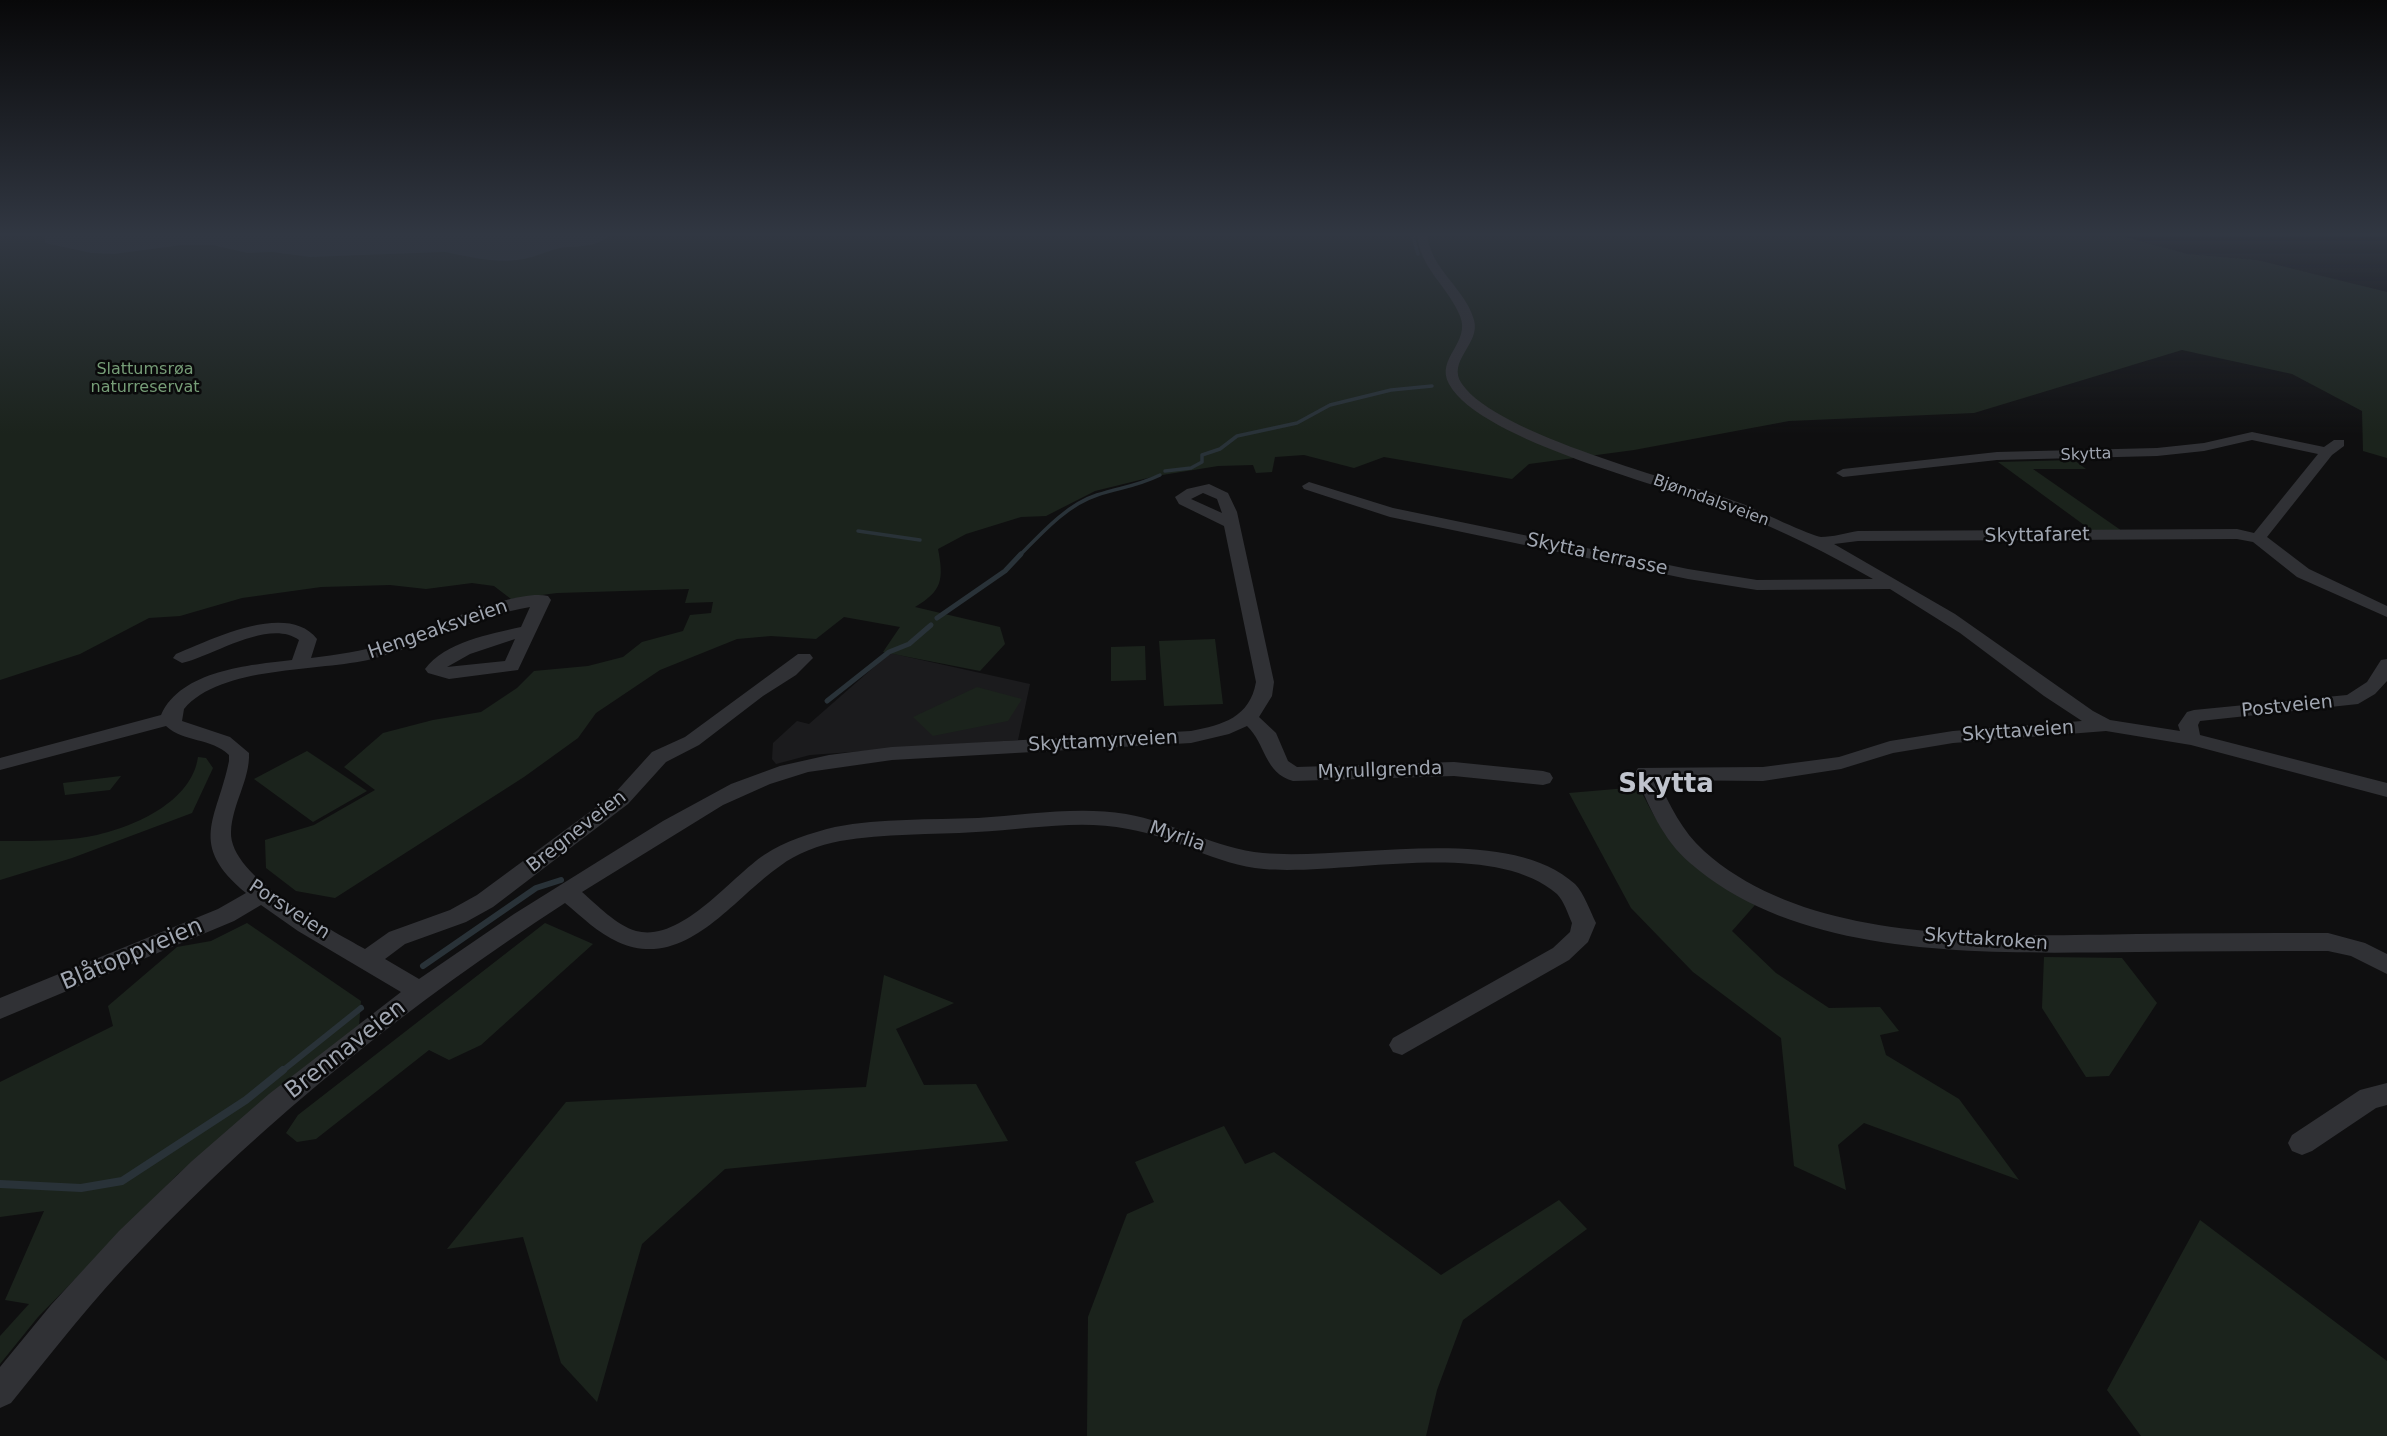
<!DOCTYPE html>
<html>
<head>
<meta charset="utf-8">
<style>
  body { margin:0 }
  canvas { display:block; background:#0f0f10 }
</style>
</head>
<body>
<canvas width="2387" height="1436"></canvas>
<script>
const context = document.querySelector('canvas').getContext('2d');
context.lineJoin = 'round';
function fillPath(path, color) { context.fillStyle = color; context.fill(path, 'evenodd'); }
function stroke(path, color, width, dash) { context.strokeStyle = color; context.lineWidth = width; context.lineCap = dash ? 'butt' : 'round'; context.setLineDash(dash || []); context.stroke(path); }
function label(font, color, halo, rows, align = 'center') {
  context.font = font + ' "DejaVu Sans",sans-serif'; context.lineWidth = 5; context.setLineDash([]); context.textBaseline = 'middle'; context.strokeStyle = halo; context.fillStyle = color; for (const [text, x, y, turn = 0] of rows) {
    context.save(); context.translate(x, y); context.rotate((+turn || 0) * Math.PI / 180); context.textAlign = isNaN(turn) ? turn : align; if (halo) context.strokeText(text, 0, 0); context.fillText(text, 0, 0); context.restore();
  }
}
fillPath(new Path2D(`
  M890,653l140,31 -12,56 -208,15 -34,9 -4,-5 1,-16 24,-22 12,3z`), '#1b1b1d');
fillPath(new Path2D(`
  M0,233h2112l75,21 70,6 130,32v166l-24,-7 -1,-40 -70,-37 -110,-24 -208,63 -185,8 -155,29 -105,14 -17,15 -128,-22 -30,11 -50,-13 -29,2 -3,15 -16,1 -3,-8 -35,1 -62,10 -61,15 -49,25 -25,1 -55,17 -28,15c6,31 4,42 -23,58l85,20 5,17 -25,27 -97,-19 17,-25 -56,-10 -28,22 -45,-3 -34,3 -77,31 -64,43 -18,25 -54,39 -189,121 -39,-7 -30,-23 -1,-28 49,-15 61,-35 -31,-23 39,-34 50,-13 48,-8 36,-24 17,-17 54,-5 35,-9 19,-15 41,-11 7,-16 21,-2 2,-11 -28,1 4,-14 -132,4 -46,6 -17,-13 -22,-3 -46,6 -36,-4 -69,2 -79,11 -62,18 -31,2 -69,36 -80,26z
  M2074,460l12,9h-53l89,62 -27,2 -97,-71z
  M1215,639l8,65 -59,2 -5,-65z
  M1145,646l1,34 -35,1v-34z
  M977,687l45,12 -14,22 -75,15 -20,-19z
  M307,751l60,40 -54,31 -59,-43z
  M198,757l8,1 7,10 -21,45 -120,45 -72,22v-39c31,0 66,1 97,-6 39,-9 95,-34 101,-78z
  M121,776l-11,14 -45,5 -2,-12z
  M1639,787c33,68 55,78 116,118l-23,26 44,42 53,35 51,-1 19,24 -19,4 6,20 73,44 60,81 -155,-57 -26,22 8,45 -52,-24 -13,-128 -88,-66 -62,-64 -62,-115z
  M247,923l114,78 -2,25 -181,148 -140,143 -38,47v-28l29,-32 -24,-4 39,-89 -44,6v-135l113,-56 -5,-20 69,-59 34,-6z
  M545,923l48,21 -112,101 -32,15 -20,-10 -113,89 -19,3 -11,-9 12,-18z
  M2044,957l78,1 35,45 -48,73 -23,1 -44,-69z
  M884,975l70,28 -58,26 28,56 52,-1 32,57 -283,28 -83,75 -45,158 -36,-39 -38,-126 -76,12 119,-147 300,-15z
  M1224,1126l21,38 29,-12 167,123 118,-75 28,29 -124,91 -26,70 -11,46h-339l1,-119 39,-103 27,-12 -19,-40z
  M2200,1220l187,141v75h-246l-34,-46z`), '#1b231c');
fillPath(new Path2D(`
  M45,233h565c-8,13 -27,13 -40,14 -15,0 -29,8 -42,11 -25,7 -59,-1 -83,-6l-135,5 -38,-5 -24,1 -36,-8h-30l-68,9 -23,-1 -46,-10z`), '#293238');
stroke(new Path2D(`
  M1412,233l6,21
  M1165,471l26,-3 11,-6v-7l18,-6 17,-13 60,-13 33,-18 61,-15 41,-4
  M858,531l62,9
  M1019,556c22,-22 47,-51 78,-61 24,-8 38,-8 63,-20`), '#293238', 3.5);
stroke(new Path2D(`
  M937,618l68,-47 16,-17
  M827,701l62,-49 20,-8 22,-19`), '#293238', 5);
stroke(new Path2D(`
  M423,966l113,-78 25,-8
  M281,1072l80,-64`), '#293238', 6);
stroke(new Path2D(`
  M0,1184l81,4 41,-7 124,-81 37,-30`), '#293238', 8);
fillPath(new Path2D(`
  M1417,233h10c3,37 38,54 47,87 7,24 -28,41 -12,64 36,52 217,96 281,120 14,6 68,32 78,33 12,0 25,-4 37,-6l379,-2 17,4 64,-79 -66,-14 -48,11 -47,5 -160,4 -154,17 -7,-4 7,-4 154,-17 160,-4 47,-5 48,-11 72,15 10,-7h10v6l-12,9 -65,82 42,32 78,37v11l-90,-40 -44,-35 -16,-3 -379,2 -24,3 121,70 138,97 17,9 70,11 -2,-6 9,-13 7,-2 153,-15 20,-13 14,-22 6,-1v22l-12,13 -17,10 -158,17 -2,4 2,10 187,48v14l-196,-52 -85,-14 -153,12 -60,10 -52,16 -78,12 -105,-1c12,26 24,51 46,71 107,96 298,85 433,83 64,-1 127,-1 191,-1l37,10 22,11v20l-36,-18 -23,-5c-64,0 -127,0 -191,1 -142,1 -334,10 -447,-89 -27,-23 -42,-58 -55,-90l3,-5 125,-1 76,-10 51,-16 63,-10 129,-10 -38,-25 -84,-63 -70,-44 -133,1 -69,-11 -298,-62 -86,-28 -2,-3 7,-4 84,26 295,61 69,11 116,-1c-44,-25 -90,-48 -138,-67 -64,-25 -254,-70 -286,-128 -14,-26 22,-41 11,-68 -12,-30 -41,-48 -43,-83z
  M1209,484l19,9 9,19 37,170 -2,14 -13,21 17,16 12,28 9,6 157,-5 89,9 7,2 3,5 -3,5 -7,2 -89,-9 -161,5c-29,-8 -27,-37 -46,-55l-18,8 -38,9 -299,17 -84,12 -38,12 -47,21 -141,87c15,13 34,33 54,39 45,12 94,-53 128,-76 21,-14 47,-22 71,-28 47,-9 96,-7 143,-9 49,-3 99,-12 148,-4 47,8 90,35 137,39 86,8 244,-31 312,31 9,9 15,27 21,39l-8,19 -19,18 -167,95 -9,-3 -4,-7 4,-7 160,-90 17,-16 2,-9c-4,-9 -8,-22 -15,-29 -66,-57 -210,-18 -293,-25 -48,-4 -89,-32 -136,-40 -50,-10 -102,1 -152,3 -45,3 -91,1 -136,9 -21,4 -43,12 -60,25 -48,33 -95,106 -162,76 -20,-9 -36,-25 -53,-39 -153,99 -297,214 -424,347 -47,48 -88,101 -130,153l-11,5v-41l51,-62 68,-74 73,-70 77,-67 132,-102 -103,-61 -37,-26 -27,16 -234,98v-21l218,-89 28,-16c-59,-49 -29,-73 -17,-132v-6c-17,-17 -46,-13 -63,-29l-166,44v-12l161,-43c20,-45 89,-50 131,-55l7,-20c-30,-22 -86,16 -117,23l-9,-5 3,-4c35,-14 111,-53 141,-15l-6,19c26,-3 51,-7 75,-14 37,-12 127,-56 162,-48l3,4 -33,70 -69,9 -21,-6 -3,-4c20,-27 65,-35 96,-42l9,-20c-55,9 -104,38 -158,52 -53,13 -151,6 -188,50l-2,12 48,16 19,16c1,27 -17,51 -18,79 -2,45 99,97 134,117l24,-17 61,-22 27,-15 137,-101 38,-42 33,-15 113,-83h12l3,4 -17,17 -33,21 -64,49 -33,17 -38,42 -135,103 -27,15 -61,22 -20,15 34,20 95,-65 149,-93 68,-37 49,-18 49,-11 63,-8 299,-16c32,-6 59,-14 65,-49l-32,-156 -45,-22 -4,-7 12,-8zM1203,493l14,6 5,14 -31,-14zM515,639l-10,22 -58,6 23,-13z
  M2387,1083v22l-11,3 -64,43 -10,4 -10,-4 -4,-8 4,-8 68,-45z`), '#303135');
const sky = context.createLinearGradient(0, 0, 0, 434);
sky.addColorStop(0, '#080809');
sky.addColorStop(0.54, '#313742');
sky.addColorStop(1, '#31374200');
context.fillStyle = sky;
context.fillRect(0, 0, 2387, 434);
label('16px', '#769d77', '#0a0a0b', [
  ["Slattumsrøa",145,370],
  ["naturreservat",145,388]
]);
label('16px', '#a0a6b1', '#0a0a0b', [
  ["Skytta",2086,455,-2],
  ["Bjønndalsveien",1711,501,20]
]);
label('19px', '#a0a6b1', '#0a0a0b', [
  ["Skyttafaret",2037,536,-1],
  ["Skytta terrasse",1597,555,12],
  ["Hengeaksveien",438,630,-19],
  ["Postveien",2287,707,-6],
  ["Skyttaveien",2018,732,-4],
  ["Skyttamyrveien",1103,742,-3],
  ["Myrullgrenda",1380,771,-2],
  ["Bregneveien",577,832,-38],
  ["Myrlia",1177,837,19],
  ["Porsveien",289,910,33],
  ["Skyttakroken",1986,940,4]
]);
label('23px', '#a0a6b1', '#0a0a0b', [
  ["Blåtoppveien",132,955,-23],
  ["Brennaveien",346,1050,-38]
]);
label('bold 26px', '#c0c4cd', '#0a0a0b', [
  ["Skytta",1666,785]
]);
</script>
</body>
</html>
